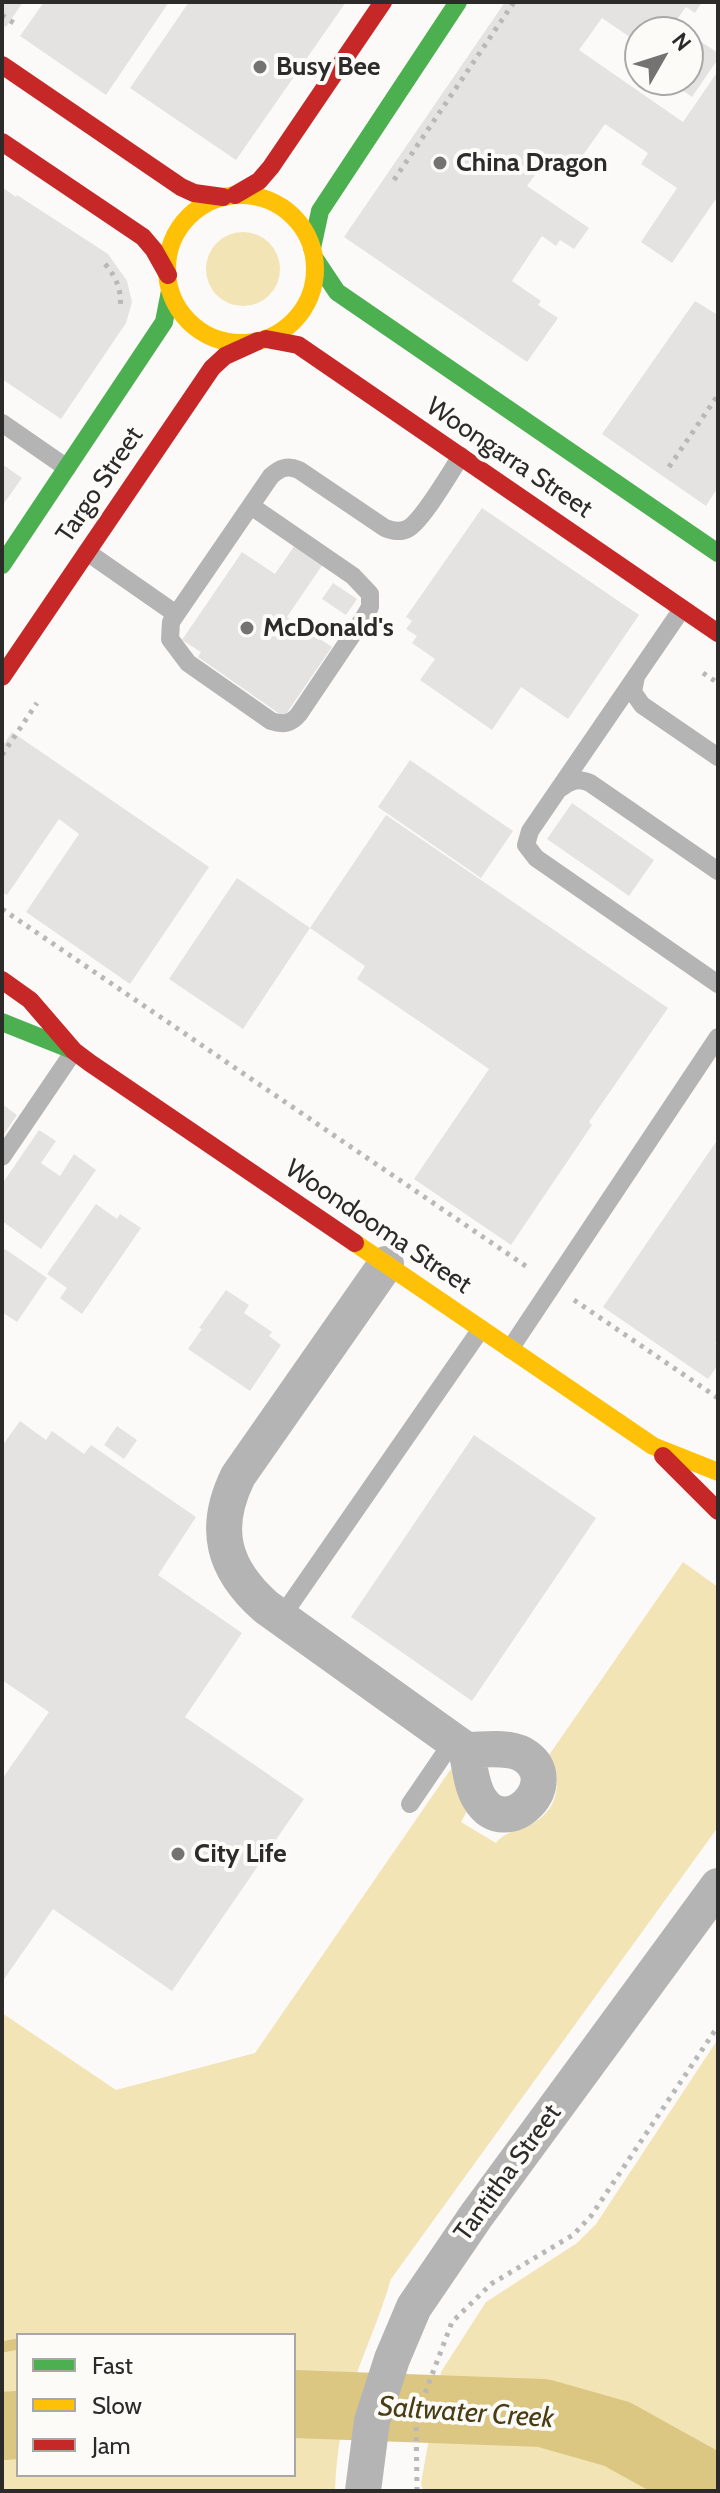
<!DOCTYPE html>
<html>
<head>
<meta charset="utf-8">
<style>
  body { margin:0 }
  #map { position:relative; width:720px; height:2493px; overflow:hidden; background:#fbfaf9; font-family:Cabin,sans-serif }
  canvas { display:block }
  .frame { position:absolute; inset:0; border:4px solid #2c2b2a; pointer-events:none }
  .legend { position:absolute; left:16px; top:2333px; width:280px; height:144px; box-sizing:border-box; background:#fcfbf8; border:2px solid #a9a8a6; margin:0; padding:10px 14px; list-style:none; font-size:24px; color:#2c2b2a }
  .legend li { display:flex; align-items:center; gap:16px; height:40px }
  .legend b { width:40px; border:2px solid #a9a8a6 }
  .north { position:absolute; left:624px; top:16px; width:80px; height:80px; box-sizing:border-box; background:#fcfbf8; border:2px solid #a9a8a6; border-radius:50%; rotate:51deg; font-size:22px; font-weight:700; line-height:32px; text-align:center; color:#2c2b2a }
  .north::after { content:''; display:block; margin:auto; width:28px; height:36px; background:#747372; clip-path:polygon(50% 0,100% 100%,50% 72%,0 100%) }
</style>
</head>
<body>
<div id="map">
<canvas width="720" height="2493"></canvas>
<div class="frame"></div>
<ul class="legend">
<li><b style="height:10px;background:#4caf50"></b>Fast</li>
<li><b style="height:10px;background:#ffc107"></b>Slow</li>
<li><b style="height:10px;background:#c62828"></b>Jam</li>
</ul>
<div class="north">N</div>
</div>
<script>
const context = document.querySelector('canvas').getContext('2d');
context.lineJoin = 'round';
function fillPath(path, color) { context.fillStyle = color; context.fill(path, 'evenodd'); }
function stroke(path, color, width, dash) { context.strokeStyle = color; context.lineWidth = width; context.lineCap = dash ? 'butt' : 'round'; context.setLineDash(dash || []); context.stroke(path); }
function label(font, color, halo, rows, align = 'center') {
  context.font = font + ' Cabin,sans-serif'; context.lineWidth = 8; context.setLineDash([]); context.textBaseline = 'middle'; context.strokeStyle = halo; context.fillStyle = color; for (const [text, x, y, turn = 0] of rows) {
    context.save(); context.translate(x, y); context.rotate((+turn || 0) * Math.PI / 180); context.textAlign = isNaN(turn) ? turn : align; if (halo) context.strokeText(text, 0, 0); context.fillText(text, 0, 0); context.restore();
  }
}
fillPath(new Path2D(`
  M206 269a37 37 0 1 1 74 0a37 37 0 1 1-74 0Z
  M683,1562l35,25v240l-327,452c-12,42 -32,82 -44,125 -7,28 -11,58 -12,87h-333v-478l114,77 139,-37 198,-287 14,45 -6,11 35,21c10,-13 25,-12 39,-21 25,-15 27,-44 14,-67zM18,2335h276v140h-276z
  M718,2039v452h-295l-2,-8 20,-111 45,-70 91,-59 19,-19z`), '#f2e4b5');
stroke(new Path2D(`
  M2,2347l16,-3`), '#dbc782', 11);
stroke(new Path2D(`
  M294,2404l249,9 74,21 101,56
  M2,2426l16,-1`), '#dbc782', 68);
fillPath(new Path2D(`
  M2,2h21l-17,25 -4,-2z
  M44,2h125l-63,93 -86,-59z
  M189,2h157l-110,158 -106,-72z
  M505,2h197l-7,11 -9,-6 -18,25h-28v12l-38,-26 -23,32 104,72 35,-51v125l-46,67 -31,-21 36,-54 -36,-24 7,-11 -43,-29 -32,45 -15,-11 -7,10 -8,-4 -16,22 62,42 -15,21 -14,-9 -4,6 -14,-10 -30,45 29,20 -3,4 20,13 -31,44 -183,-125z
  M688,33l30,20v6l-26,38 -24,-17h20z
  M2,187l14,10 1,-2 91,59 19,27 5,21 -6,21 -65,96 -59,-40z
  M695,301l23,14v172l-12,19 -104,-72z
  M2,464l20,14 -20,28z
  M482,508l157,107 -71,104 -47,-32 -29,43 -72,-50 15,-21 -23,-16 5,-7 -11,-7 6,-8 -6,-4z
  M295,545l28,19 -36,53 45,30 -48,70 -86,-60 3,-5 -19,-12 60,-88 33,22z
  M333,583l24,16 -11,16 -24,-16z
  M12,732l197,135 -79,117 -104,-72 53,-78 -20,-15 -52,76 -5,-3v-145z
  M410,760l103,71 -32,47 -103,-71z
  M572,803l82,57 -25,36 -82,-57z
  M386,815l282,193 -79,114 3,3 -81,120 -97,-66 75,-110 -132,-90 8,-13 -55,-38z
  M237,878l73,50 -67,101 -74,-50z
  M2,1104l15,11 -15,22z
  M39,1130l17,11 -15,22 19,13 14,-22 22,16 -55,79 -39,-28v-37z
  M718,1139v200l-3,5 3,2v19l-10,14 -105,-72z
  M96,1204l21,15 3,-5 21,14 -59,86 -22,-16 7,-10 -20,-14z
  M5,1249l42,29 -30,44 -15,-10v-60z
  M226,1290l23,15 -5,8 28,19 -3,4 12,9 -31,46 -62,-42 14,-20 -3,-1z
  M20,1421l26,19 6,-9 32,23 7,-9 105,72 -38,58 84,58 -57,84 119,82 -132,192 -119,-82 -51,73v-203l47,-67 -47,-32v-234z
  M117,1426l20,14 -13,19 -20,-14z
  M474,1435l122,83 -124,183 -121,-84z`), '#e4e3e2');
stroke(new Path2D(`
  M2,15l16,11
  M394,180l120,-178
  M105,264c12,14 17,27 15,45
  M669,467l49,-72
  M703,673l15,10
  M2,755l35,-52
  M2,909l528,360
  M574,1300l144,98
  M417,2491l-1,-74 36,-95 39,-38 82,-49 18,-19 127,-190`), '#b8b8b8', 5, [4, 6]);
stroke(new Path2D(`
  M2,423l65,45
  M251,506l102,70 17,18v13l-7,12 -64,95c-8,10 -16,11 -28,7l-83,-58 -18,-24 1,-17 100,-146c9,-8 16,-11 28,-6l86,58c8,3 16,5 24,0 15,-10 41,-55 52,-72
  M87,552l89,62
  M682,609l-152,222 -4,14 10,13 182,126
  M636,676l-3,16 9,13 76,52
  M561,788c10,-8 18,-10 29,-5l128,88
  M2,1157l72,-106
  M510,1349l208,-312
  M280,1619l201,-290
  M410,1804l43,-63`), '#b4b4b4', 18);
stroke(new Path2D(`
  M386,1264l-148,212c-26,53 -15,93 28,131l200,143
  M466,1750c17,0 41,-4 56,4 46,26 -15,91 -43,44 -8,-13 -9,-33 -13,-48z
  M363,2491l9,-70 20,-62 22,-52 62,-91 242,-330`), '#b4b4b4', 36);
stroke(new Path2D(`
  M312,248l8,-37 138,-209
  M315,259l22,33 381,261
  M2,565l162,-243 6,-31
  M2,1022l70,28`), '#4caf50', 18);
stroke(new Path2D(`
  M167 269a74 74 0 1 1 148 0a74 74 0 1 1-148 0Z
  M355,1243l298,203 65,26`), '#ffc107', 18);
stroke(new Path2D(`
  M2,65l179,122 13,6 29,4
  M2,142l141,95 11,13 14,25
  M235,195l24,-14 12,-14 112,-165
  M266,339l32,6 420,288
  M2,677l210,-309 13,-12 33,-15
  M2,980l28,20 44,51 16,12 265,180
  M663,1456l55,55`), '#c62828', 18);
for (const [x, y, r, color] of [
  [260,67,8,"#747372"],
  [440,163,8,"#747372"],
  [247,628,8,"#747372"],
  [178,1854,8,"#747372"]
]) { const dot = new Path2D(); dot.arc(x, y, r, 0, 2 * Math.PI); context.fillStyle = color; context.fill(dot); stroke(dot, '#fcfbf8', 3); }
label('bold 26px', '#2c2b2a', '#fcfbf8', [
  ["Busy Bee",276,67],
  ["China Dragon",456,163],
  ["McDonald's",263,628],
  ["City Life",194,1854]
], 'left');
label('26px', '#2c2b2a', '#fcfbf8', [
  ["Woongarra Street",509,458,34],
  ["Targo Street",100,485,-56],
  ["Woondooma Street",378,1227,34],
  ["Tantitha Street",508,2173,-54]
]);
label('italic 28px', '#493d14', '#fcfbf8', [
  ["Saltwater Creek",466,2413,4]
]);
</script>
</body>
</html>
